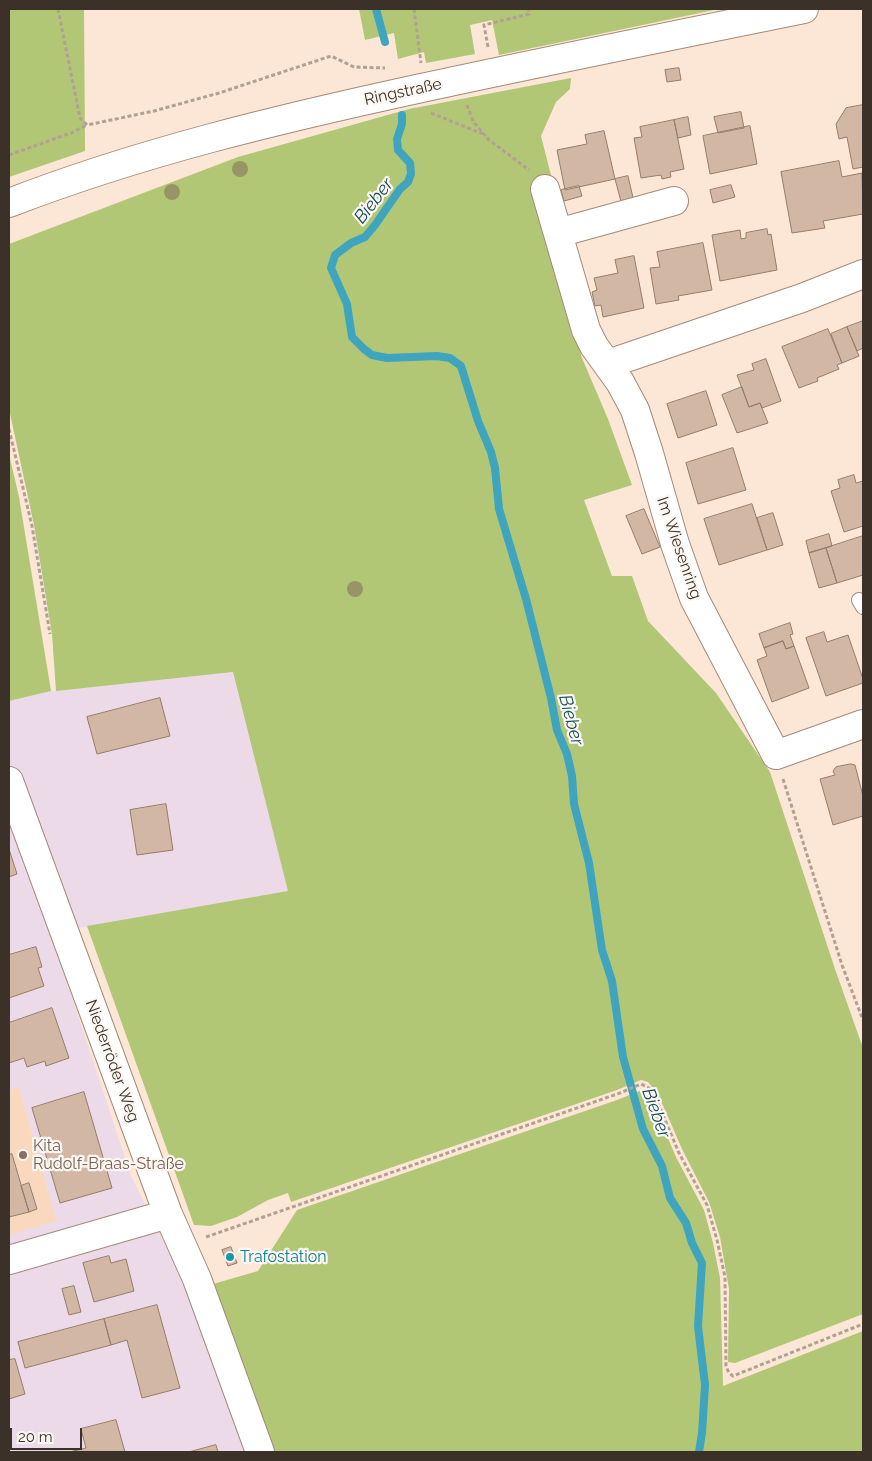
<!DOCTYPE html>
<html>
<head>
<meta charset="utf-8">
<style>
  body { margin:0 }
  #map { position:relative; width:872px; height:1461px; overflow:hidden; background:#fce6d5; font-family:Raleway,sans-serif }
  canvas { display:block }
  .frame { position:absolute; inset:0; border:10px solid #3b3128; pointer-events:none }
  .scale { position:absolute; left:10px; top:1428px; width:72px; height:22px; box-sizing:border-box; border:2px solid #3b3128; border-top:0; padding-left:6px; font-size:15px; line-height:18px; white-space:nowrap; color:#3b3128; -webkit-text-stroke:4px #fcf7f2; paint-order:stroke }
</style>
</head>
<body>
<div id="map">
<canvas width="872" height="1461"></canvas>
<div class="frame"></div>
<div class="scale">20 m</div>
</div>
<script>
const context = document.querySelector('canvas').getContext('2d');
context.lineJoin = 'round';
function fillPath(path, color) { context.fillStyle = color; context.fill(path, 'evenodd'); }
function stroke(path, color, width, dash) { context.strokeStyle = color; context.lineWidth = width; context.lineCap = dash ? 'butt' : 'round'; context.setLineDash(dash || []); context.stroke(path); }
function label(font, color, halo, rows, align = 'center') {
  context.font = font + ' Raleway,sans-serif'; context.lineWidth = 4.5; context.setLineDash([]); context.textBaseline = 'middle'; context.strokeStyle = halo; context.fillStyle = color; for (const [text, x, y, turn = 0] of rows) {
    context.save(); context.translate(x, y); context.rotate((+turn || 0) * Math.PI / 180); context.textAlign = isNaN(turn) ? turn : align; if (halo) context.strokeText(text, 0, 0); context.fillText(text, 0, 0); context.restore();
  }
}
fillPath(new Path2D(`
  M233,672l56,219 -238,42 80,243 60,119 53,157h-235v-751l42,-10z`), '#eddae9');
fillPath(new Path2D(`
  M19,1087l37,134 -47,14v-145z`), '#fad8be');
fillPath(new Path2D(`
  M9,9h75l1,142 -76,26z
  M359,9h360l-220,46 -7,-35 -22,5 5,29 -49,9 -2,-11 -26,7 -4,-26 -29,7z
  M571,78l-1,11 -14,13 -15,34 12,47 -20,4 49,171 26,61 24,66 -48,15 28,76h20l16,45 68,72 54,79 65,197 28,79v266l-128,49 -7,-1 1,-73 -9,-52 -11,-35 -27,-53 -24,-55 -10,-12 -7,-2 -24,10 -326,112 -3,-9 -20,7 -31,17 -26,9 -17,-1 -107,-299 201,-35 -55,-219 -177,19 -4,-57 -18,-109 -25,-116v-165l229,-87 171,-48z
  M9,454l10,43 32,194 -42,10z
  M642,1090l9,9 25,58 28,53 9,33 7,35 3,108 140,-55v121h-590l-60,-168 45,-13 39,-61 320,-110z`), '#b2c775');
stroke(new Path2D(`
  M376,9l9,33
  M402,115v9l-5,15 1,11 12,13 1,11 -3,8 -8,7 -25,36 -10,12 -14,6 -16,12 -4,13 16,36 5,33 12,12 8,6 15,3 50,-2 13,2 11,8 17,55 13,31 4,16 4,41 27,90 25,99 6,32 10,24 5,22 2,28 15,59 13,87 10,31 11,76 20,72 19,37 8,32 16,25 6,20 10,20 -4,63 7,59 -3,48 -3,19`), '#3fa5bf', 8);
const building = new Path2D(`
  M679,68l2,12 -14,2 -2,-12z
  M863,105v62l-10,2 -6,-32 -8,2 -3,-15 10,-16z
  M741,112l3,16 -26,5 -4,-16z
  M688,117l3,18 -13,3 -4,-18z
  M674,120l10,49 -14,3 1,5 -9,2 -1,-4 -20,3 -7,-40 8,-1 -2,-10z
  M750,126l7,38 -47,10 -7,-38z
  M604,131l11,48 -50,11 -8,-40 30,-6 -2,-9z
  M839,161l3,16 20,-4 1,41 -40,7 2,7 -33,5 -11,-61z
  M628,176l6,26 -12,3 -7,-26z
  M731,185l4,12 -22,6 -3,-13z
  M579,186l3,10 -18,5 -3,-11z
  M767,229l1,6 3,-1 6,36 -57,11 -8,-46 28,-5 1,9 5,-1v-5z
  M703,243l9,47 -34,6 1,4 -23,4 -6,-36 10,-1 -3,-15z
  M634,256l10,52 -41,9 -2,-12 -6,1 -3,-14 5,-2 -3,-12 24,-5 -3,-13z
  M863,321v27l-6,3 -10,-24z
  M847,327l12,29 -17,7 -11,-29z
  M828,329l14,34 -5,2 2,4 -22,9 1,3 -19,7 -17,-41z
  M766,359l15,42 -19,7 -2,-5 -11,4 -12,-32 17,-5 -2,-6z
  M742,387l7,20 11,-4 8,20 -31,10 -15,-38z
  M706,391l11,34 -39,13 -11,-34z
  M733,448l13,42 -48,14 -12,-41z
  M854,475l2,8 7,-2v45l-19,6 -13,-41 9,-3 -2,-8z
  M752,504l15,46 -48,15 -15,-46z
  M644,509l16,38 -18,7 -16,-38z
  M773,513l10,32 -16,5 -10,-32z
  M829,534l3,12 -23,7 -3,-12z
  M863,536v39l-26,8 -11,-35z
  M826,548l11,35 -18,5 -10,-35z
  M790,623l3,11 -3,1 4,11 -8,3 -3,-8 -19,7 -5,-14z
  M824,632l3,10 21,-7 15,44v4l-37,13 -20,-58z
  M783,641l3,8 8,-3 15,42 -37,14 -15,-42 10,-4 -3,-8z
  M160,698l10,38 -73,18 -10,-37z
  M851,764l4,1 8,31v20l-30,9 -13,-46 15,-4 -2,-4 3,-4z
  M166,804l7,46 -36,5 -7,-45z
  M9,849l8,25 -8,3z
  M36,947l6,20 -4,1 6,18 -35,12v-43z
  M52,1008l17,50 -23,8 -1,-5 -18,6 -3,-9 -15,5v-40z
  M84,1092l28,96 -52,15 -28,-95z
  M12,1154l17,58 -20,5v-62z
  M29,1183l8,26 -8,3 -8,-26z
  M231,1247l6,16 -9,3 -6,-16z
  M109,1256l2,7 15,-4 8,32 -40,11 -11,-39z
  M74,1286l7,26 -12,3 -7,-26z
  M157,1305l23,83 -38,10 -15,-58 -16,5 -7,-26z
  M104,1319l7,26 -86,23 -7,-26z
  M15,1359l10,35 -16,5v-39z
  M116,1420l9,32h-56l17,-4 -5,-19z
  M216,1445l2,7h-29z`);
fillPath(building, '#d2b8a4');
stroke(building, '#957d69', 1);
const lane = new Path2D(`
  M859,600l4,7`);
const street = new Path2D(`
  M545,189l41,141 8,16 26,36 15,28 14,43 26,91 19,54 82,157 87,-31
  M558,233l116,-32
  M608,364l194,-66 61,-24
  M9,781l159,433 29,65 63,173
  M9,1260l159,-46`);
const secondary = new Path2D(`
  M9,203c132,-51 270,-84 408,-114 129,-28 258,-54 387,-80`);
stroke(lane, '#a48b78', 16);
stroke(street, '#a48b78', 30);
stroke(secondary, '#a48b78', 30);
stroke(new Path2D(`
  M58,9l22,109 7,7 67,-14 65,-18 112,-37 23,11 31,1
  M414,9l7,54
  M488,47l-4,-22 45,-11 -1,-5
  M467,105l6,16 15,18 41,31
  M431,113l52,21
  M9,155l62,-22 16,-8
  M9,429l23,97 18,108
  M783,779l59,186 21,55
  M206,1237l414,-144 21,-9 8,4 6,8 24,57 28,52 10,35 8,37 1,89 3,7 4,3 130,-52`), '#b2a193', 3, [4, 2.5]);
stroke(lane, '#fff', 14);
stroke(street, '#fff', 28);
stroke(secondary, '#fff', 28);
context.fillStyle = '#979566';
for (const [x, y] of [
  [240,169],
  [172,192],
  [355,589]
]) { context.beginPath(); context.arc(x, y, 8, 0, 2 * Math.PI); context.fill(); }
for (const [x, y, r, color] of [
  [23,1155,5,"#8d6e63"],
  [230,1257,5,"#0f9aa8"]
]) { const dot = new Path2D(); dot.arc(x, y, r, 0, 2 * Math.PI); context.fillStyle = color; context.fill(dot); stroke(dot, '#fcf7f2', 2); }
label('16px', '#3b3128', '#fcf7f2', [
  ["Ringstraße",403,92,-12],
  ["Im Wiesenring",679,548,71],
  ["Niederröder Weg",112,1061,70]
]);
label('16px', '#785e54', '#fcf7f2', [
  ["Kita",33,1146],
  ["Rudolf-Braas-Straße",33,1164]
], 'left');
label('16px', '#0d838f', '#fcf7f2', [
  ["Trafostation",240,1257]
], 'left');
label('italic 18px', '#134d5b', '#fcf7f2', [
  ["Bieber",374,201,-52],
  ["Bieber",571,720,75],
  ["Bieber",656,1113,70]
]);
</script>
</body>
</html>
